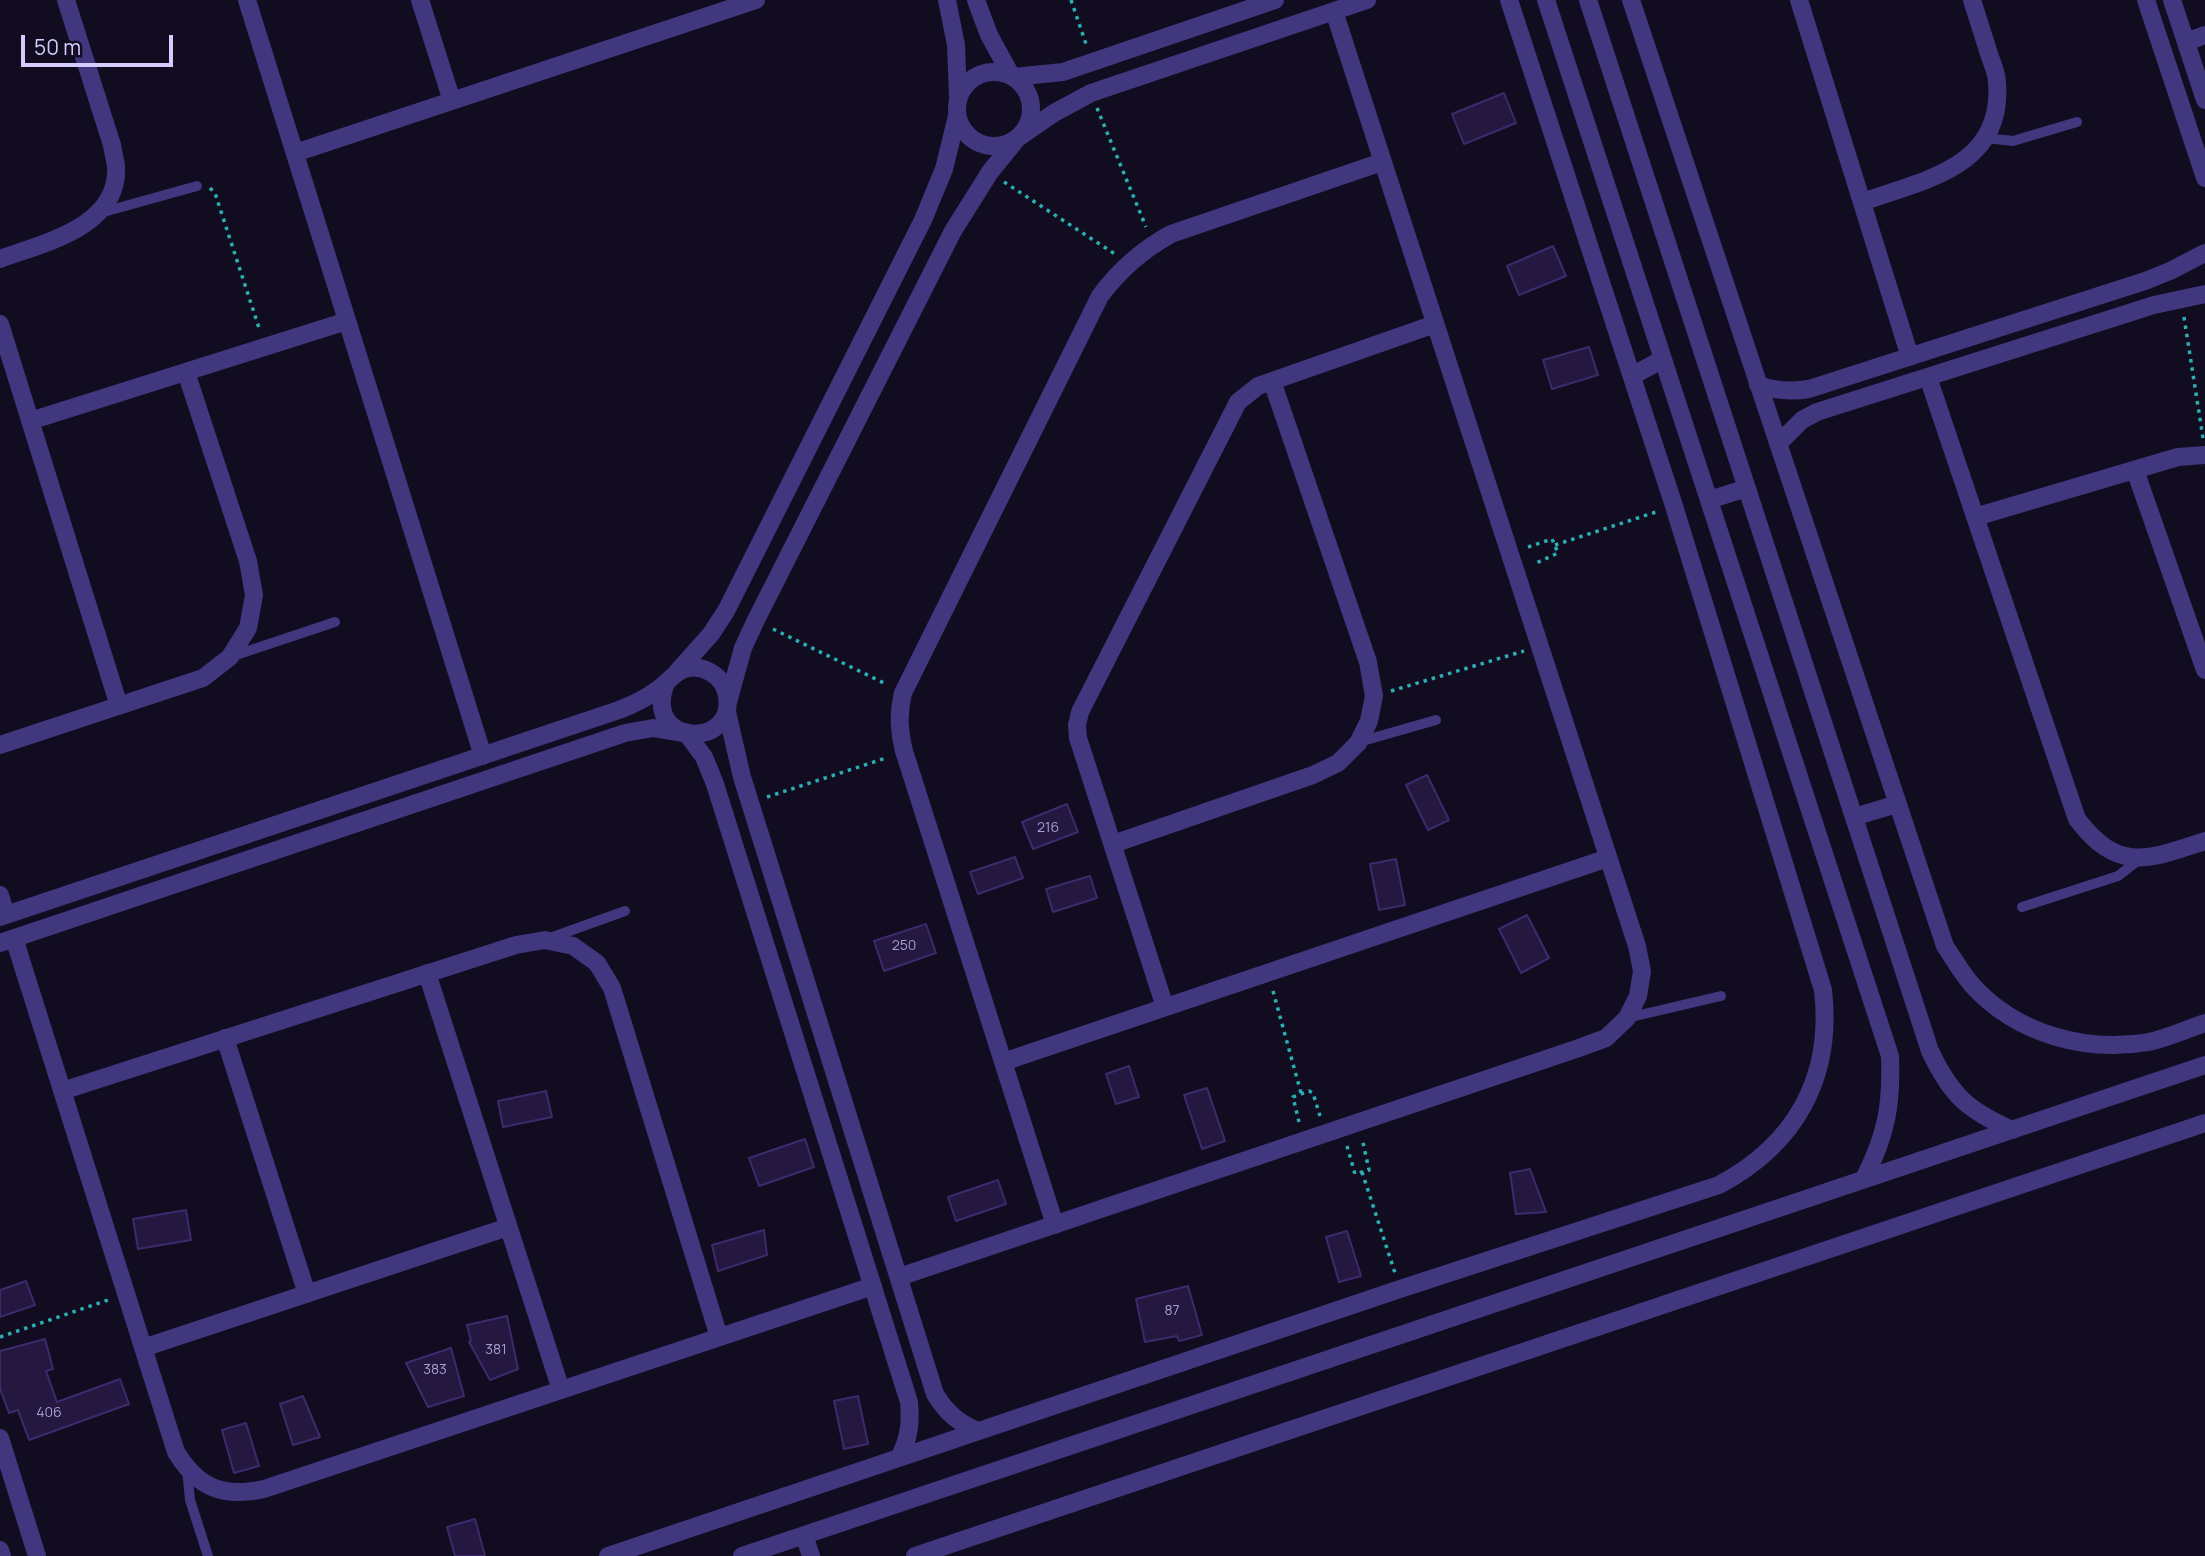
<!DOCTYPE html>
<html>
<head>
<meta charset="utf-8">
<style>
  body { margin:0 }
  #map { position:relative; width:2205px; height:1556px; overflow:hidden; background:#110c20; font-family:Manrope,sans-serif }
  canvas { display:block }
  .scale { position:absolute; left:21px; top:35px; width:152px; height:32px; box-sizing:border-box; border:4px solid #d5cbff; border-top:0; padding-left:9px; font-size:21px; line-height:24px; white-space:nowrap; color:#d5cbff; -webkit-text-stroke:5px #110c20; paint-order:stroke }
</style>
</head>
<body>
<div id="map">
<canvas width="2205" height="1556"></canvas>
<div class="scale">50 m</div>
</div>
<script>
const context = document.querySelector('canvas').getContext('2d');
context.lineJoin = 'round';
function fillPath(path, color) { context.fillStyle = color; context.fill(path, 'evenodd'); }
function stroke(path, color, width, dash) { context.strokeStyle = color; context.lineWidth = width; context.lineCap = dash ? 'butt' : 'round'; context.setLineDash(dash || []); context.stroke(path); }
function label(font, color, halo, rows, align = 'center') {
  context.font = font + ' Manrope,sans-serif'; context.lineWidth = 5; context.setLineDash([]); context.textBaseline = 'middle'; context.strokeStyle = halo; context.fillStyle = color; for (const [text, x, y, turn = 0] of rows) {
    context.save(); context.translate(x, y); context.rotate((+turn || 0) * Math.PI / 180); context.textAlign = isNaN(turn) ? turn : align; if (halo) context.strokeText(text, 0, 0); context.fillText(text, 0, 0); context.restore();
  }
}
const building = new Path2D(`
  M1504,93l12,30 -52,21 -12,-30z
  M1553,246l13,30 -47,19 -12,-29z
  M1589,347l9,28 -46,14 -9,-29z
  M1427,775l22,45 -21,10 -22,-45z
  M1067,804l11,28 -45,17 -11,-27z
  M1015,857l8,21 -45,16 -8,-22z
  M1396,859l9,46 -26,5 -9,-46z
  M1090,876l7,22 -44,14 -7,-23z
  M1527,915l22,43 -28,15 -22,-44z
  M926,924l10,29 -52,18 -10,-30z
  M1129,1066l10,31 -23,7 -10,-30z
  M1207,1088l18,53 -23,8 -18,-54z
  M546,1091l6,26 -49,10 -5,-26z
  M805,1139l9,28 -55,19 -10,-28z
  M1530,1169l16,43 -30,2 -6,-41z
  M998,1180l8,24 -50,17 -8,-24z
  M186,1210l5,30 -53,9 -5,-30z
  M764,1230l3,25 -49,16 -6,-26z
  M1347,1231l14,45 -22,6 -13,-45z
  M26,1281l9,24 -35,12v-27z
  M1188,1286l14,49 -23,6 -2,-5 -32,6 -9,-43z
  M507,1316l11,53 -28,11 -21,-38 2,-1 -4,-16z
  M45,1339l8,30 -7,2 11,31 63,-23 9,25 -100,36 -11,-30 -9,3 -9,-24v-38z
  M451,1348l13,48 -36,11 -22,-44z
  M303,1396l17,41 -27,8 -13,-41z
  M858,1396l10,48 -24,5 -10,-48z
  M246,1423l13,43 -25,7 -12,-43z
  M475,1519l10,37h-30l-8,-29z`);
fillPath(building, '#241841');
stroke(building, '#3d2a6d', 2);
stroke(new Path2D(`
  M1071,0l15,44
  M1097,108l49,119
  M1004,182l111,72
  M210,188l5,5 44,135
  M2184,317l19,121
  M1555,545l101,-33
  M1528,547l24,-8 6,14 -24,11
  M773,629l113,55
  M1391,691l133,-40
  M767,797l119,-39
  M1273,991l28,102
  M1299,1122l-6,-25 16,-6 4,2 7,23
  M1347,1146l8,28 14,-4 -7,-32
  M1362,1172l33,101
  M0,1337l108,-37`), '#2cafb2', 3.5, [3.5, 5]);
stroke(new Path2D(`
  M1986,138l27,3 64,-19
  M100,213l97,-27
  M233,656l102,-34
  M1359,742l77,-22
  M2022,907l96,-31 22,-17
  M550,938l75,-27
  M1627,1018l94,-22
  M187,1470l3,30 18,56`), '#40377f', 10);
stroke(new Path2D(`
  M247,0l236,756
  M420,0l32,101
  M947,0l9,45 2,51
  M976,0l13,35 22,40
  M1546,0l344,1056c2,50 -4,79 -26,123
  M1588,0l342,1051c21,44 37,59 82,79
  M1631,0l314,946c9,13 17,28 28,40 44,48 112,67 176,56 19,-4 38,-13 56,-19
  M1799,0l111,357
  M2146,0l59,178
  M2172,0l33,100
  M2186,42l19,-7
  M957 109a37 37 0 1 1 74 0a37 37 0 1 1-74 0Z
  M1014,77l49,-5 212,-72
  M1019,137l35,-24 37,-20 276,-93
  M295,153l461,-153
  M1862,202c62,-22 142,-35 135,-119 0,-9 -4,-18 -7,-26 -6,-19 -12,-38 -18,-57
  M0,259c43,-16 120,-32 116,-93 -1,-7 -3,-14 -4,-21l-46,-145
  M0,324l119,382
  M1632,376l31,-17
  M1928,377l149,442c41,54 71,41 128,22
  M1758,385c18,6 33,7 51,4l336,-108 25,-10 35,-18
  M30,421l317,-100
  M1778,444l24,-24 15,-8 337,-107 51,-11
  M2135,470l70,200
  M1709,500l38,-12
  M1975,517l203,-60 27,-2
  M677,672l34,-38 15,-23 197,-391 21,-51 13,-53
  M728,702l15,-54 13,-28 197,-389 37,-59 26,-32
  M727,712l15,65 193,617c11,18 23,29 43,37
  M687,734l17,23 11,27 194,618c2,21 0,37 -10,56
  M0,745l203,-67 27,-21 18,-29 6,-33 -6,-34 -62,-189
  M1854,817l43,-13
  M1113,844l200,-69 25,-12 20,-20 11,-22 5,-25 -6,-34 -96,-281
  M0,895l6,20
  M0,917l619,-207c13,-5 26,-11 38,-20 9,-6 15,-15 25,-20 20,-8 42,6 45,26 9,54 -86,50 -61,-13
  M14,938l162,514c22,36 47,46 88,37l609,-203
  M0,943l625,-210 28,-5 29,5
  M427,973l134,417
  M1165,1007l-87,-269 -1,-13 3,-13 158,-310 20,-16 177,-62
  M225,1038l82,256
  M1003,1062l605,-204
  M62,1091l454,-146 29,-5 28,6 24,17 15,25 107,349
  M1055,1225l-151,-474c-5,-21 -6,-37 -1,-58l197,-397c20,-27 42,-46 71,-62l211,-72
  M899,1277l680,-229 27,-10 21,-20 11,-22 4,-25 -5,-25 -303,-935
  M143,1348l365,-121
  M0,1438l37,118
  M0,1550l2,6
  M608,1556l792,-267 319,-104c77,-41 114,-108 104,-195l-149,-484 -165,-506`), '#40377f', 18);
stroke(new Path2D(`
  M804,1535l7,21
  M742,1556l1463,-491
  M915,1556l1290,-433`), '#40377f', 18);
label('14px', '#a99ed0', null, [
  ["216",1048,828],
  ["250",904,946],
  ["87",1172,1311],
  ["381",496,1350],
  ["383",435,1370],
  ["406",49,1413]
]);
</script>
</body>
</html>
